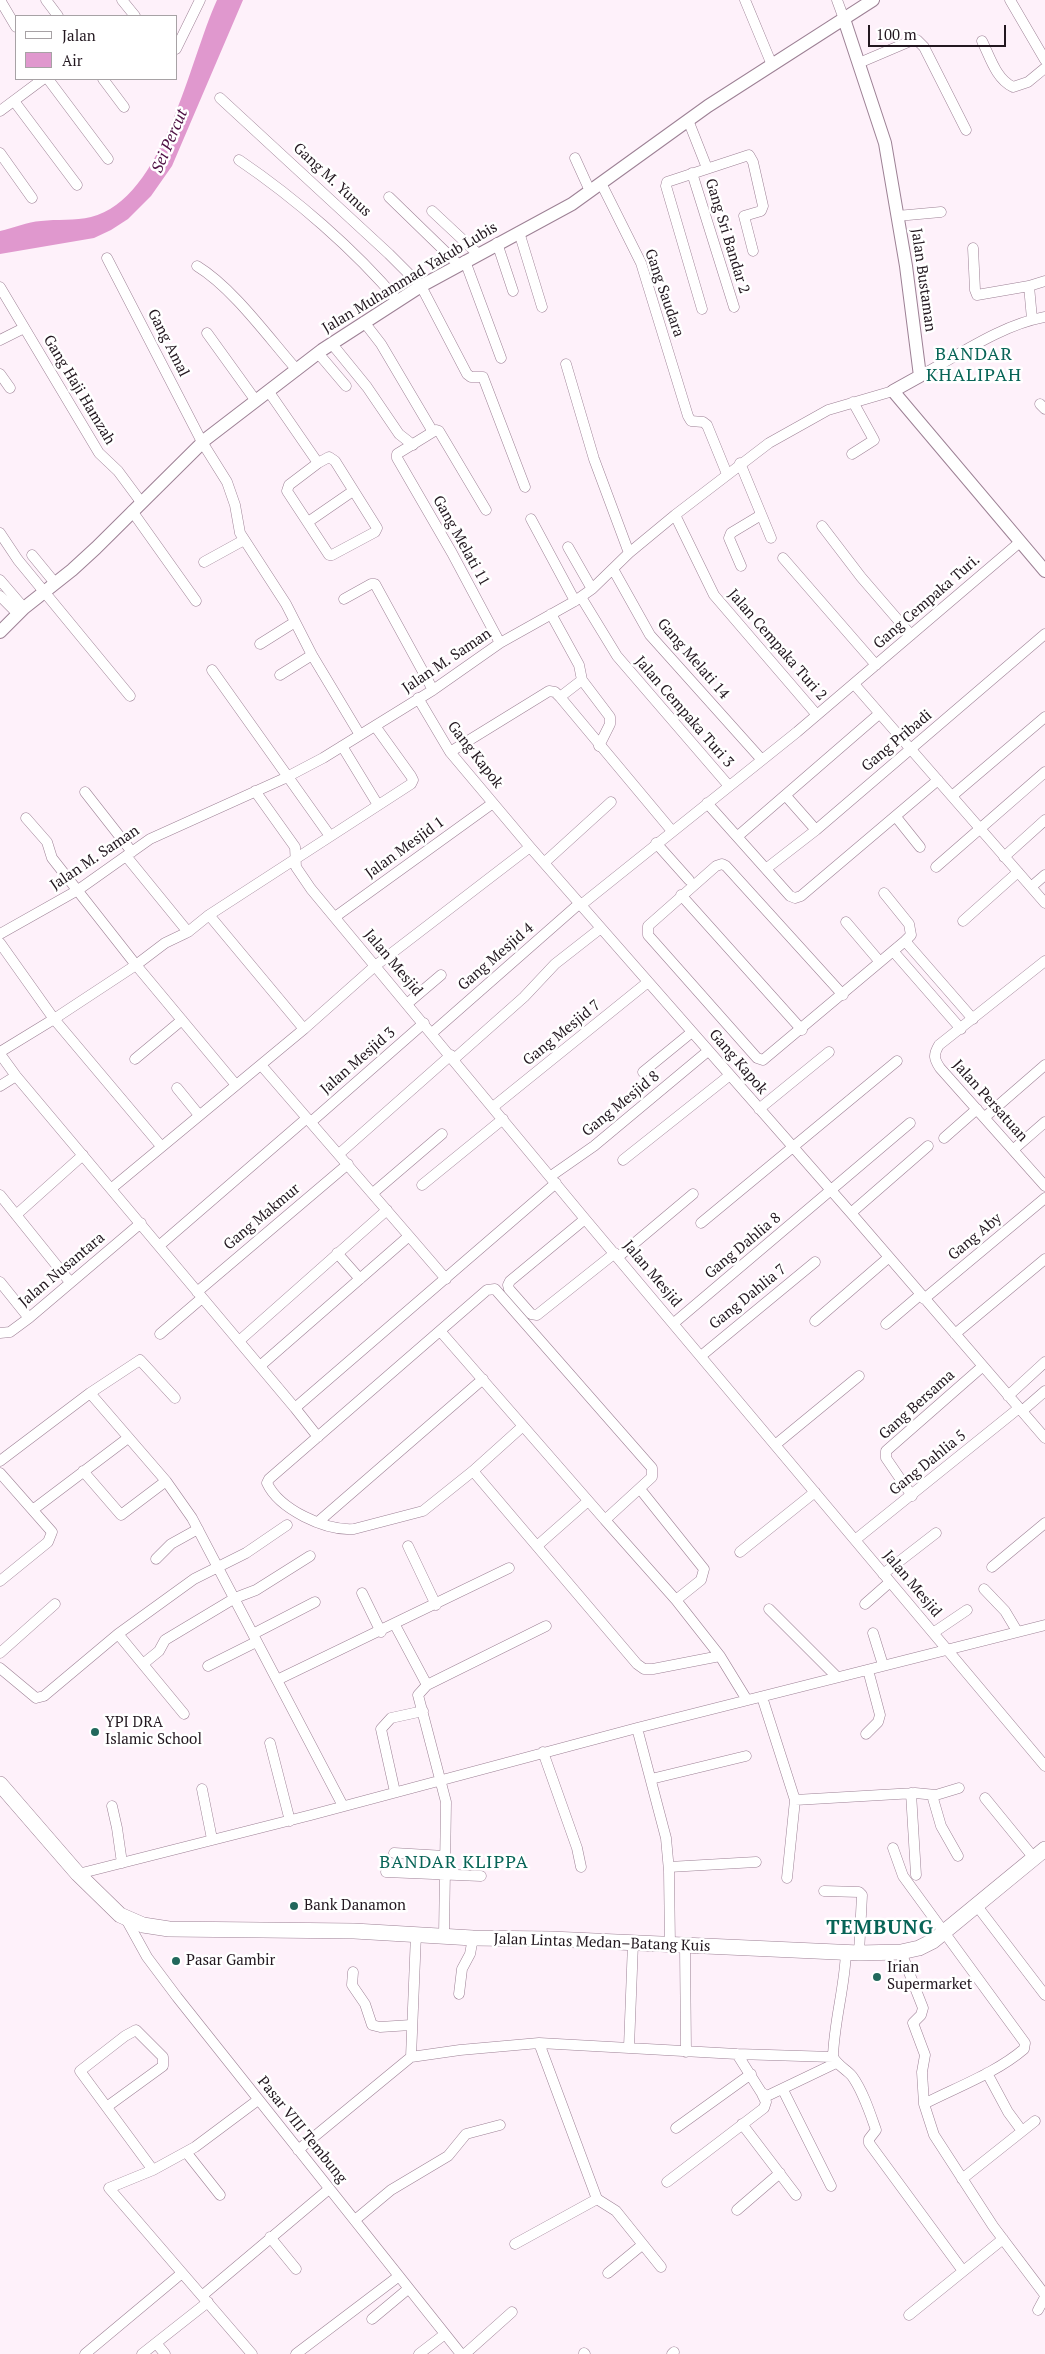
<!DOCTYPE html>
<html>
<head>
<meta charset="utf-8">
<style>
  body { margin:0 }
  #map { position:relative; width:1045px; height:2354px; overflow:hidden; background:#fef1fa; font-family:"PT Serif",serif }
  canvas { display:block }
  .legend { position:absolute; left:15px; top:15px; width:162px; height:65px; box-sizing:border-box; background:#fff; border:1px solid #a7a2a5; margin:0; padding:6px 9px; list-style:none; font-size:15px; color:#22171f }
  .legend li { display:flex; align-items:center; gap:10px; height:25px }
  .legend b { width:25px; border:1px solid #a7a2a5 }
  .scale { position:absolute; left:868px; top:25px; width:138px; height:22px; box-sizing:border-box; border:2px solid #22171f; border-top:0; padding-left:6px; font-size:15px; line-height:18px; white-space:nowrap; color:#22171f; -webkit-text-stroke:4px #fff; paint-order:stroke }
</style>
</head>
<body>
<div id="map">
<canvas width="1045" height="2354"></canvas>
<ul class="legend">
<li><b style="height:6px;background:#fff"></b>Jalan</li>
<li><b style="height:14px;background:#e098ce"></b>Air</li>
</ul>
<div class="scale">100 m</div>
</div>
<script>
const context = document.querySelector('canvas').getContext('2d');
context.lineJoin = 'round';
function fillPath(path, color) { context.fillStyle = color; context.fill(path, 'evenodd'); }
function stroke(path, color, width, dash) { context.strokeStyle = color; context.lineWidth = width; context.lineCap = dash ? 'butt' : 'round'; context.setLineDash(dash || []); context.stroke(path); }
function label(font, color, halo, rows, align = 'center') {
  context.font = font + ' "PT Serif",serif'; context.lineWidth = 5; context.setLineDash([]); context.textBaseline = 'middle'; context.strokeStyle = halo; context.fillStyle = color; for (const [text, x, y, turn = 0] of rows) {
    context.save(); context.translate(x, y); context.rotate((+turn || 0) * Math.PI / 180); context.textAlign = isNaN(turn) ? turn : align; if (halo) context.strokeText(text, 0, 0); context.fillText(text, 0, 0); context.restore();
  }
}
fillPath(new Path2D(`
  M217,0h26l-71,166 -21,30 -23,23 -17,11 -17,8 -94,16v-23c14,-3 27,-9 41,-10 16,-2 34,0 50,-4 73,-18 98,-156 126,-217z`), '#e098ce');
const minor = new Path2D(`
  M0,0l16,27
  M46,0l12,16
  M122,0l13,16
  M745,0l27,65
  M837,0l7,19
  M1010,0l35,60
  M982,41c8,16 14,38 31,46l15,-5 17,-14
  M176,49l24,-49
  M859,63l54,-23h4l7,7 42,83
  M48,79l60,80
  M103,79l21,28
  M220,98l169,156 32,32 46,88 4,3h12l42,110
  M14,101l63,84
  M0,111l43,-32
  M688,120l19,48
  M0,153l32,45
  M575,158l15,33
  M239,160c56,38 115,89 159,141
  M692,173l42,134
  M601,183l40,80 47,153 3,5 12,1 4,3 20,49
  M389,197l70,68
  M432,211l46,43
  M897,216l44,-4
  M519,232l23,75
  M497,243l16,48
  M973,248l2,42 2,5 52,-9 16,-5
  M107,258l95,184 25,40 8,23 5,28 46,71 26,51 48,80
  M465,261l36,97
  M197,266c36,22 71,71 100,104
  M1029,286l3,33
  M0,287l99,166 19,18 23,31
  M702,309l-36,-123 1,-4 82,-27 4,7 10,44 -2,5 -17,5 9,35
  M364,322l17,22 52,88
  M207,333l49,68
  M0,340l24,-12
  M332,344l35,43 32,47 14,11
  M318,353l28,33
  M566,364l28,95 35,94
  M0,374l10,14
  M920,376c39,-21 81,-51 125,-59
  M269,392l49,71 -29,22 -2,6 42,64h3l43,-23 2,-4 -42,-67 -6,-4 -11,6
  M1040,404l5,5
  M852,454l22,-14 -21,-38
  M740,463l31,75
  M486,510l-47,-79 -3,-1 -39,24v4l55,95 48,90
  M132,511l64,90
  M675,515l39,80 103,120
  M531,519l44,82
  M308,522l45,-31
  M822,526l39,51 50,58
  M0,533l18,27 112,136
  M568,547l24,42
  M32,555l23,28
  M783,558l93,107
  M204,562l40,-22
  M741,566l-12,-28 2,-5 30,-18
  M613,569l37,66 112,125
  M0,580l24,28
  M0,596l18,18
  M581,597l36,59 112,130
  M344,599l27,-15h4l58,106
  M551,614l28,51 3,15 28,37v7l-11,22
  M260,644l35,-22
  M212,670l118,166
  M280,675l32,-20
  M582,680l-22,17 112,134
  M854,684l191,219
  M418,698l32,54 80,95 321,366 194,225
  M342,746l36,59
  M450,752l99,-61 6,1 5,5
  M255,791l40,56 1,20 15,22 274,330 460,547
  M85,792l47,60
  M786,796l30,34
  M952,796l93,-79
  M707,803l83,93 5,2 6,-2 137,-116
  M896,817l24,30
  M26,818l21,24 5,16 84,107 100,120
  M738,836l141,-122
  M656,843l33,37
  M126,856l62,76
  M1004,857l41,-37
  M545,862l66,-60
  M936,867l109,-95
  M767,868l49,-38 229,-196
  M1031,887l14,-12
  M681,895l121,135
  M581,905l216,-173 223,-190
  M209,915l95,114
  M335,917l158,-114
  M963,921l55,-49
  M846,922l34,40
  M0,934l78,-44 72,-51 133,-60 40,-21 110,-68 67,-47 75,-42 17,-12 37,-36 46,-38 94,-72 59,-33 65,-19
  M905,941l68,78
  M0,943l54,76 107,127
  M893,951l68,78
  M1045,961l-106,84c-6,10 -5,14 1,23l105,118
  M843,995l-117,-129 -4,-2 -6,2 -68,60v9l109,123 6,2 142,-119 6,-6 -2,-11 -25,-31
  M408,1003l33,-28
  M432,1033l148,-130
  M0,1052l54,-33 82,-54 29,-22 23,-11 21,-17 202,-131 2,-4 -2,-4 -36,-50
  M0,1054l16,22 279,332 261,-225
  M135,1059l47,-39
  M454,1059l70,-62 31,-33 46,-36
  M643,1072l49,-40
  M0,1086l16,-10
  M177,1088l22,27
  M493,1107l155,-125
  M759,1109l70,-57
  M985,1117l60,-52
  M311,1122l113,-99
  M944,1138l33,-29
  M1014,1149l31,-27
  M339,1154l112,-99
  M623,1160l107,-85
  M551,1176l43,-30 114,-95
  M422,1185l81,-66
  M112,1188l192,-159 71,-63 155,-119
  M373,1193l69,-59
  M0,1195l70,87
  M851,1213l77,-67
  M16,1215l67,-60
  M585,1219l-75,62 -2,4 1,4 22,25 6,1 78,-62
  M701,1223l196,-162
  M409,1236l37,43
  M160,1245l147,-127
  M337,1253l23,26
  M618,1257l75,-63
  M0,1282l29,36
  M197,1292l151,-128
  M924,1299l121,-101
  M815,1321l73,-63
  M674,1323l236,-200
  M886,1324l34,-29
  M441,1332l164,188
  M0,1333l10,-1 19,-14 112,-95
  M160,1334l42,-36
  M955,1334l90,-75
  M239,1341l148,-131
  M701,1356l114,-94
  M260,1366l149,-130 -148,-171
  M90,1393l50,-33 35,38
  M1008,1396l37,-34
  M295,1408l23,29
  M1022,1411l23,-20
  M523,1426l-50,45 -50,40 -69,18c-29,2 -75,-20 -87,-46l2,-4 218,-189 8,-1 157,179v9l-47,43 71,80 44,56 27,44
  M775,1445l84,-69
  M0,1461l90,-68 76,88 26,37 151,288
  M83,1471l38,44 45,-34
  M473,1471l164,193 7,5h9l67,-13
  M0,1473l52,59 -4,10 -48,39
  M640,1489l64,80 -3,11 -25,20
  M912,1496l-26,-38v-7l97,-85
  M34,1509l94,-71
  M318,1522l165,-143
  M855,1540l164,-132
  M408,1546l28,59
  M537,1546l51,-45
  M740,1552l75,-60
  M156,1559l15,-15 27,-15
  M992,1567l53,-44
  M883,1574l53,-41
  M984,1589l21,22 12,20
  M362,1593l19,39
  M865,1604l25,-22
  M769,1609l68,68
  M395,1625l32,60
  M873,1633l10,32
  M933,1633l34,-23
  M118,1634l66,80
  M253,1634l62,-32
  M0,1653l55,-49
  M143,1664l16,-13 6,-11 70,-42 21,-8 54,-34
  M208,1666l48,-24
  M0,1668l36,30 8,-2 74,-62 76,-55 52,-26 41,-28
  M277,1680l232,-112
  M762,1697l33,103 120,-7 21,2 23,-7
  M637,1728l29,110 3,33 1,74
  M866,1734l12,-12 2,-7 -12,-45
  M270,1743l20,78
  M543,1752l34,96 4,19
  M651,1779l95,-23
  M202,1789l10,50
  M395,1792l-14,-63 10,-11 32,-7
  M911,1793l5,82
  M932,1795l9,31 17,30
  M985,1798l49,60
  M112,1806l5,22 5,35
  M893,1848l10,28 122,167 -1,6c-28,24 -67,38 -100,55
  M394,1853l51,3
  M669,1867l87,-5
  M386,1872l95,4
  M78,1874l233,-59 326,-87 408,-103
  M787,1878l8,-78
  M824,1891l35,1 3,3 -3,58
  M977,1906l68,89
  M126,1919l21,38 30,40 284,357
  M444,1936l2,-134 -28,-107 9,-10 119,-59
  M685,1946l1,106
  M901,1952l22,56 -2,7 -8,8 12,32 -3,17 2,32 10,31 59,91 52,69
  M353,1972l-1,13 13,19 7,21 8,2 31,-2
  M459,1994l3,-25 8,-15 3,-16
  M539,2043l58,156 19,12 45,56
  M629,2047l4,-104
  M737,2054l24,38 6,4 69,-33
  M411,2057l5,-123
  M833,2057c5,9 13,12 19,19 11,15 18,37 24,54l-7,9v4l94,128
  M833,2057c1,-36 12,-70 13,-106
  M987,2073l21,39 14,19
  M783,2090l48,96
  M108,2106l55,-40v-9l-27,-27 -11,6 -45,35 73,99
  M742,2124l54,71
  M676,2128l75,-54
  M298,2150l113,-93 49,-7 79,-7 198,11 96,3
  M186,2152l34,43
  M962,2179l73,-58
  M667,2182l97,-74 2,-6 -4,-8
  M737,2210l43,-37
  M355,2220l36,-30 57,-34 18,-22 34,-9
  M270,2237l26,32
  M515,2244l82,-45
  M608,2273l34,-28
  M203,2295l126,-106
  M1038,2310l7,-13
  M909,2315l94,-76
  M372,2319l36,-30
  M156,2343l9,11
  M584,2353l1,1
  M85,2354l97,-81
  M142,2354l66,-52
  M252,2354l-143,-166 44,-18 42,-23 63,-47
  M296,2354l103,-78
  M419,2354l26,-20
  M465,2354l47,-42
  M672,2354l2,-2`);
const major = new Path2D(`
  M844,19l41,124 21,123 14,110 -27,15 152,180
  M0,632l24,-24 48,-38 24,-22 110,-109 116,-89 99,-64 151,-82 136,-98 165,-106`);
const highway = new Path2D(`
  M0,1784l78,90 42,41 23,10 26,4 185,2 119,7 78,1 308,14 42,-1 18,-4 14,-7 112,-92`);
stroke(minor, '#9d8195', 11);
stroke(major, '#9d8195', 14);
stroke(highway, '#9d8195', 16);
stroke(minor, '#fff', 10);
stroke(major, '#fff', 12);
stroke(highway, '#fff', 15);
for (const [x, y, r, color] of [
  [95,1732,5,"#22685c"],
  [294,1906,5,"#22685c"],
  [176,1961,5,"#22685c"],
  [877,1977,5,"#22685c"]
]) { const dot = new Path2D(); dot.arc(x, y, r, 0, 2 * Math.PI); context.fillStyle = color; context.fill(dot); stroke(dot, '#fff', 2); }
label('15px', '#22171f', '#fff', [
  ["Gang M. Yunus",332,180,43],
  ["Gang Sri Bandar 2",727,236,73],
  ["Jalan Muhammad Yakub Lubis",410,278,-31],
  ["Jalan Bustaman",923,280,82],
  ["Gang Saudara",664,293,71],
  ["Gang Amal",168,343,63],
  ["Gang Haji Hamzah",79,390,59],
  ["Gang Melati 11",461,541,61],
  ["Gang Cempaka Turi.",927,602,-41],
  ["Jalan Cempaka Turi 2",777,645,49],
  ["Gang Melati 14",693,659,49],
  ["Jalan M. Saman",447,661,-34],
  ["Jalan Cempaka Turi 3",684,712,49],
  ["Gang Pribadi",897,741,-40],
  ["Gang Kapok",475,755,52],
  ["Jalan Mesjid 1",405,848,-36],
  ["Jalan M. Saman",95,858,-34],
  ["Gang Mesjid 4",496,957,-41],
  ["Jalan Mesjid",393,963,50],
  ["Gang Mesjid 7",562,1033,-39],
  ["Jalan Mesjid 3",358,1061,-41],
  ["Gang Kapok",738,1062,49],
  ["Jalan Persatuan",990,1101,48],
  ["Gang Mesjid 8",621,1104,-39],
  ["Gang Makmur",262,1217,-40],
  ["Gang Aby",975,1237,-40],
  ["Gang Dahlia 8",743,1246,-40],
  ["Jalan Nusantara",62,1270,-40],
  ["Jalan Mesjid",652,1274,50],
  ["Gang Dahlia 7",748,1297,-39],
  ["Gang Bersama",917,1405,-42],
  ["Gang Dahlia 5",928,1463,-39],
  ["Jalan Mesjid",912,1584,50],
  ["Jalan Lintas Medan–Batang Kuis",602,1943,2],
  ["Pasar VIII Tembung",302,2130,51]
]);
label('15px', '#22171f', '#fff', [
  ["YPI DRA",105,1723],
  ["Islamic School",105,1740],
  ["Bank Danamon",304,1906],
  ["Pasar Gambir",186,1961],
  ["Irian",887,1968],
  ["Supermarket",887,1985]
], 'left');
label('italic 16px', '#4d0f42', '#fff', [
  ["Sei Percut",170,141,-67]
]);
context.letterSpacing = '1px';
label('18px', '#086457', '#fff', [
  ["BANDAR",974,355],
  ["KHALIPAH",974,376],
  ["BANDAR KLIPPA",454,1863]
]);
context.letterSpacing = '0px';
context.letterSpacing = '1px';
label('bold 20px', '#086457', '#fff', [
  ["TEMBUNG",880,1928]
]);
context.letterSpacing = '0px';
</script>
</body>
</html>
